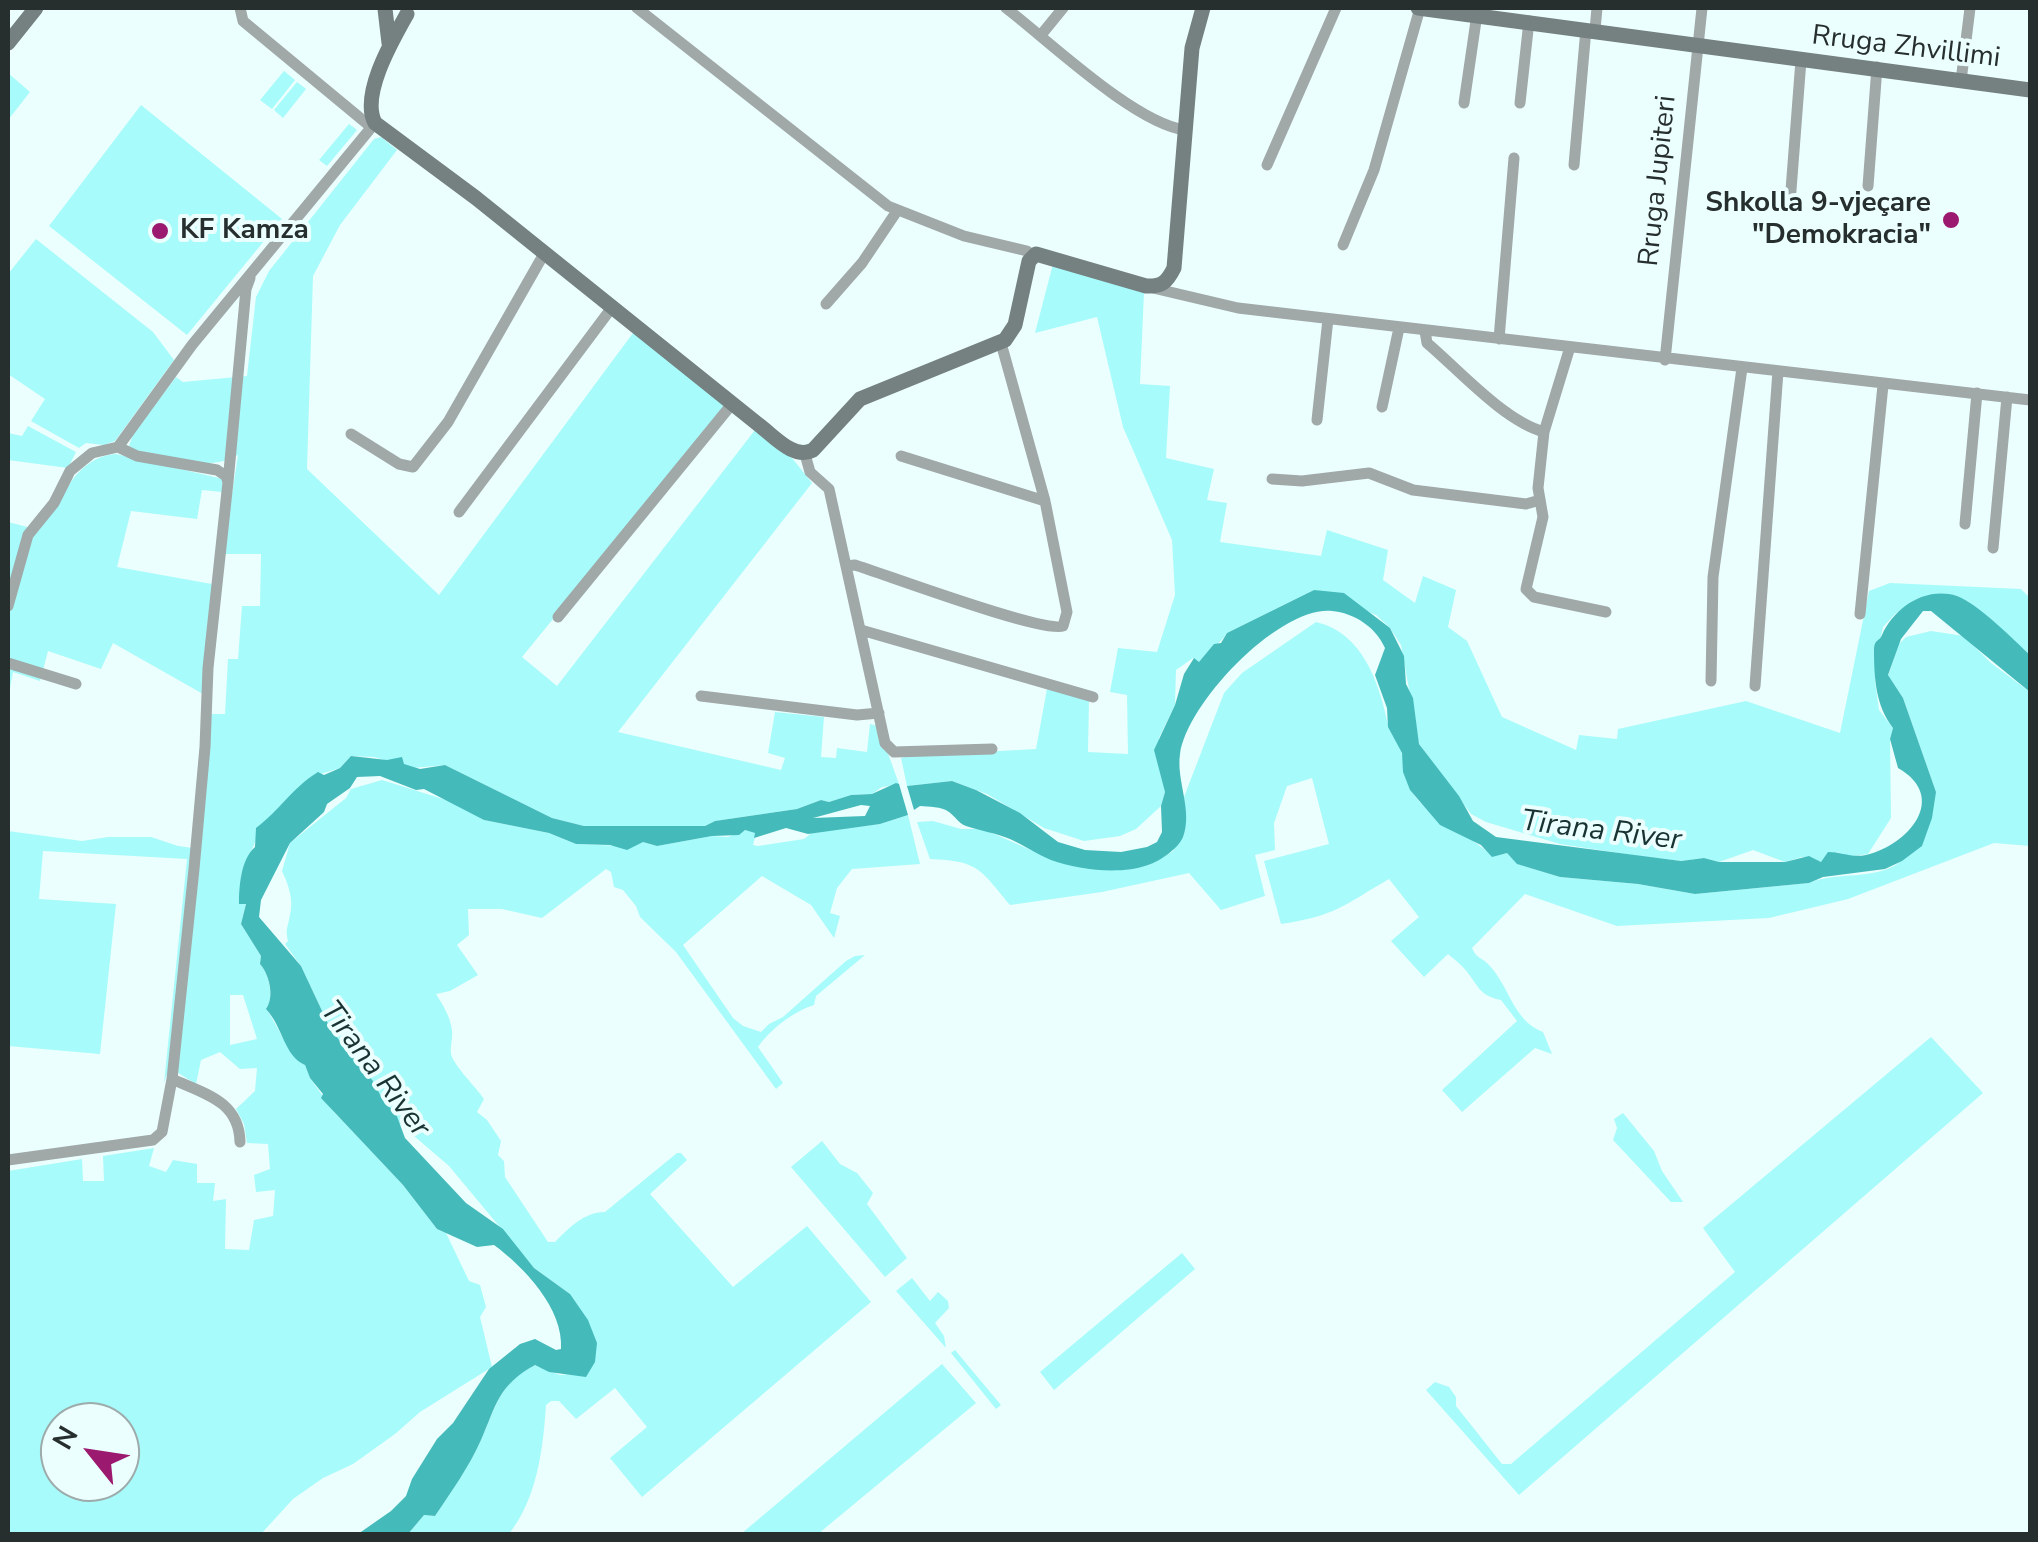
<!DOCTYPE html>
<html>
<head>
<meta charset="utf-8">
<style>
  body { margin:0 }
  #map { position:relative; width:2038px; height:1542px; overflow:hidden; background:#ebfffe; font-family:"Nunito Sans",sans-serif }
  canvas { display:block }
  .frame { position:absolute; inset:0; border:10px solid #272e2e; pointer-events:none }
  .north { position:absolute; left:40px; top:1402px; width:100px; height:100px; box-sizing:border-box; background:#ebfffe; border:2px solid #9dabab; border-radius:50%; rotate:300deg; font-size:28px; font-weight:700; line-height:40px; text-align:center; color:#272e2e }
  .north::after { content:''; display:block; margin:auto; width:35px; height:45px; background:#9b196e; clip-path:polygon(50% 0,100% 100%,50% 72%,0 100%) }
</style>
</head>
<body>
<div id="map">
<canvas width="2038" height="1542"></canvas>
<div class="frame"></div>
<div class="north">N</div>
</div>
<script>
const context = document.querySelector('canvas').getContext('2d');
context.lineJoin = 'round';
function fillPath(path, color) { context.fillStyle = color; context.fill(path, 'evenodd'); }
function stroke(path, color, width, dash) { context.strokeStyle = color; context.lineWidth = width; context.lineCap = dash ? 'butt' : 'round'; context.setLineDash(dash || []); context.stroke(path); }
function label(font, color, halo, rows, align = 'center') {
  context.font = font + ' "Nunito Sans",sans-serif'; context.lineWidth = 8; context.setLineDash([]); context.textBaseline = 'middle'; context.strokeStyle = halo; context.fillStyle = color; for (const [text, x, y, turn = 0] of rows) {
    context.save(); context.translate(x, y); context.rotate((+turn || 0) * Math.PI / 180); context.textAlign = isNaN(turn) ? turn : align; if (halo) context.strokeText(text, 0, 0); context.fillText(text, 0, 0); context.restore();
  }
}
fillPath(new Path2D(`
  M284,71l11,9 -23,29 -12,-9z
  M8,73l22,19 -22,28z
  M297,82l9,7 -23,29 -9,-8z
  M141,105l141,114 -95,116 -138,-109z
  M349,124l8,6 -30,36 -8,-6z
  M381,137l16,13 -57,75 -27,51 -6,193 132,126 194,-262 93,74 -204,250 35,29 198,-256 37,28 20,25 -194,249 163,38 4,-12 -17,-5 7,-41 49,5 -3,40 15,1 1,-10 30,4 3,-28 8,2 21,58 -17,3 -10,7 -21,1 -22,7 -8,-2 -24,9 -82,12 -10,5 -49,2 -72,-2 -32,-8 -107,-53 -32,3 -39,-11 -23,-1 -11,12 -29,9 -33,31 -20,27 -17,41 5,27 -5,21 20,32 -1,8c9,10 14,33 7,45l22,40 16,16 5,13 25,35 68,72 34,44 9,4 23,48 11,4 6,22 -6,10 12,50 -72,45 -25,22 -42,30 -30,14 -30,21 -32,35h-253v-363l74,-12 1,22h21l-1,-25 51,-8 -5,18 17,6 7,-12 24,4v19h18l-2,18 13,-2 -1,50 24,1 5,-30 19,-4 2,-26 -19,2 -2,-17 16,-6 -2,-25 -21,-1 -3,-19 -8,-15 19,-18 2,-23 -17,1 -20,-17 -19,8 -5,24 -21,-13 36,-357h14l3,-55h10l4,-53h18l1,-52h-38l15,-99c-32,18 -70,2 -103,-5l-6,-4 4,-12 43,-57 7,5 64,-6 9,-79 13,-26 105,-132zM230,995h13l14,44 -27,6zM60,1422h60v60h-60z
  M36,239l117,93 21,28 -59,81 -11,4 -18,-2 -7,5 -48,-27 14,-22 -37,-25v-100z
  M1053,264l91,28 -4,92 30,2 -4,72 48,11 -7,31 20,3 -7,39 101,14 6,-26 61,20 -5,30 32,23 8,-27 33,14 -8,37 19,14 35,76 74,33 3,-15 38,4 1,-10 128,-28 94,32 29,-142 21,-8 131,6 9,9v57l-61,-53 -15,-7 -36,3 -23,16 -12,13 -6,27 -2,27 4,29 14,18 -3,11 1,79 -23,36 -21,3 -10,-5 -16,10 -19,-5 -17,5 -32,-12 -34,12 -15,-4 -23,3 -43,-5 -78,-12 -74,-22 -15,-8 -52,-70 -18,-99 -11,-17 -14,-13 -62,-25 -87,43c-8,13 -20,17 -28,30l-6,-5 -17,12 -1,35 -16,33 6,54 -4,14 -25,23 -16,7 -36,5 -40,-13 -57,-34 -35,-13 -45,5 -6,-28 7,-2 128,-7 11,-60 42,10 -1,53 40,2 -1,-59 -17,-3 8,-44 39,4 18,-57 -3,-55 -49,-113 -26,-110 -62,16z
  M28,426l48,26 -8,16 -60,-8v-27l14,3z
  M116,454l107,25 -1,13 -20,-2 -5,29 -66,-8 -14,56 95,17 -9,110 -90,-51 -12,26 -53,-18 -8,30 -27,-9 -5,27v-177l31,8c23,-28 35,-73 77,-76z
  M1316,622c47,11 63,61 72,102 2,9 10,17 13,27 4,13 4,25 9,37 11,26 64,49 82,68l15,-3 11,11 42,13 78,7 57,10 114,-11c27,-12 67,-2 91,-21 12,-9 28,-54 36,-70l-33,-94 -15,-22 11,-32 7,-7 25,-6 33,5 27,27 39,29v154l-36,-3 -146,56 -79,19 -152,8 -92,-32 -53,54c5,11 9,9 16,16 22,22 24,56 55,68l9,22 -17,-6 -73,64 -20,-22 75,-69 -16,-21c-20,-4 -22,-12 -33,-27 -5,-7 -13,-13 -20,-19l-24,23 -33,-36 28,-24 -30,-38c-45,26 -53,37 -108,45l-17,-63 65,-17 -17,-66 -25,8 -13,37 1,27 -20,5 10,41 -44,14 -32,-37 -87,19 -92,13c-30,-36 -31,-44 -80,-46l-13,-37 16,-1 28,8h22l50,22 116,14 24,-14 13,-30 -2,-24 40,-104 18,-20z
  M382,780l77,24 25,16 65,13 27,11 47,2 20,-4 14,4 55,-10 16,1 17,-7 11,3 -3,12 5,1 46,-7 9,-7 67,-8 28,-9 12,49 -68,5 -15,19 -7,25 10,3 -6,22 -23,-33 -49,-29 -79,69 50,73 10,8 18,6 8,-8 14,-7 63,-56 9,-5 10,-1 -49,41 -2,9c-22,7 -44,25 -56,42l25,36 -7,6 -100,-137 -36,-35 -4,-11 -13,-16 -9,-3 -3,-15 -5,-3 -64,49 -40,-9h-34l1,26 -12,10 21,30 -28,16 -14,3c7,11 14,22 16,36 1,8 -2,16 -1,24 3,12 25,33 33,45l-7,13 10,8 14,21 -3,14 6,6 1,16 43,65h7c14,-14 29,-30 50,-30l72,-59h4l6,7 -37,34 83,93 74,-61 64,76 -229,195 -32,-39 37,-31 -32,-39 -39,31 -17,-18h-8l-5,4c-3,45 -9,93 -37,129h-101l16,-19 11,1c16,-25 34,-49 46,-76 16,-35 17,-55 53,-75l26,10 15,-1 -5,-80 -36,-26 -85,-102 -50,-43 -4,-12 -10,-7 -12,-23 -42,-51 -30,-64 -16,-22 3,-3c-3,-12 0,-14 2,-26 4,-16 -2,-31 -8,-44l8,-28 56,-45 5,-9z
  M8,831l74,10 26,-4h43l27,9 15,2 -25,223 -4,12 23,-224 -144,-8 -4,48 77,5 -16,150 -92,-8z
  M1931,1037l52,56 -464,402 -93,-105 9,-8 14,5 7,10v9l46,58h9l224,-192 -32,-44z
  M1623,1113l31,38 8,20 21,31h-12l-58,-62 4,-12 -3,-9z
  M822,1141l18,23 17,9 16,20 -6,11 40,54 -22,19 -94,-110z
  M1182,1253l13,16 -141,121 -14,-18z
  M912,1278l18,23 8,-9 10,9 1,7 -14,15 9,13 2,12 -50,-57z
  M955,1350l46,55 -5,4 -45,-56z
  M942,1364l34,39 -158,131h-77z`), '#a8fbfb');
fillPath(new Path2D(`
  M1314,590l30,3 46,35 14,28 2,28 7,14 6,46 40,52 14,25 23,16 185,24 23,-3 15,4h66l24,-6 12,6 7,-10c14,0 23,6 38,3 43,-10 83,-58 32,-87l-8,-29 3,-11c-18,-23 -19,-52 -19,-80 1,-9 5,-6 8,-13 12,-27 43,-49 75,-39 20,7 57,44 73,59v37l-99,-81h-8l-22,28 -13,36 15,23 33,94 -4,26 -10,28 -20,15 -17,8 -62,8 -14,6 -114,11 -57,-10 -78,-7 -43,-13 -10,-11 -15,4 -11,-12 -41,-20 -30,-35 -7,-18 -1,-19 -14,-26 -1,-19 -12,-33 10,-27c-9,-21 -31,-35 -53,-37 -53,-5 -145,92 -152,143 -4,27 13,56 3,83 -5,12 -23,24 -35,28 -28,10 -69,5 -97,-5 -15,-6 -27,-15 -41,-21 -14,-6 -29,-8 -44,-13 -8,-3 -10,-9 -17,-14 -8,-6 -20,-5 -29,-6l-6,4 -7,-24 45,-5 24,9 44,23 38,29 27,8 36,2 26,-5 10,-5 5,-10 -1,-26 4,-14 -11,-42 21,-45 9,-31 10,-16 5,4 15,-18 7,-1 6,-10z
  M351,756l36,4 15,-3 2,7 16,5 25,-4 107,53 32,8h121l10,-5 82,-12 24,-9 8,2 22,-7 21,-1 24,-11 3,1 9,31 -28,9 -72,10 -22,-6 -32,10 1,-5 -10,-3 -6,5 -27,1 -55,10 -14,-4 -16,8 -17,-5 -34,-1 -27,-11 -65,-13 -60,-31 -8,1 -36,-14 -23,1 -7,11 -23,16 -3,8 -34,31 -29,57 -2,17 42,49 30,64 42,51 12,23 10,7 10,27 61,65 37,26 31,39 36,26 18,26 9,23 -2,19 -9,15 -37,-5 -14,-7c-37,20 -39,41 -54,75 -12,27 -30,52 -46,76l-11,-1 -16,19h-50l33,-23 15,-15 6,-17 25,-40 16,-16 36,-54 31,-25 15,-5 21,11 5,-1c3,-40 -37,-82 -67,-104l-17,2 -40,-18 -34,-44 -82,-87 2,-4 -13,-16 -5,-13c-21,-9 -22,-38 -39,-56 9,-12 3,-35 -6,-45l1,-8 -20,-32 5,-20h-7c0,-18 2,-45 16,-57l1,-19c23,-17 37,-41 62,-56l6,3 16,-7zM861,805l9,1 -5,10 -52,2z`), '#45babb');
stroke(new Path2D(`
  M240,8l3,13 128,106
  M637,8l251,198 76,30 63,15 5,4
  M1006,8c42,32 128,115 179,122
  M1595,30l2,-22
  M1041,35l22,-27
  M1961,81l9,-73
  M1464,103l13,-89
  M1520,103l9,-82
  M1267,165l69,-157
  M1574,165l12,-136
  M1868,186l9,-119
  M1790,203l11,-143
  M1343,245l31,-75 46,-162
  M1153,288l85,20 792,92
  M826,304l36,-41 35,-52
  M1425,331l2,12c32,27 77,78 117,89
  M1499,339l15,-181
  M1570,347l-26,85 -6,56 5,29 -17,72 8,8 72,15
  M1665,360l37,-352
  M1382,407l17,-79
  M1317,420l11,-101
  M351,434l48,30 14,3 35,-45 97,-170
  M118,447l74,-102 183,-222
  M805,454l5,18 19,17 56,254 9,9 98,-3
  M901,456l144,45
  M1272,479l30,2 67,-8 44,17 113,14 14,-4
  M228,482l18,-193 4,-11
  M459,512l154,-206
  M1965,524l12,-131
  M1993,548l14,-151
  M846,566l9,-1c32,10 189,69 208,61l4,-14 -22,-111 -44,-158
  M8,606l20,-71 26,-32 16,-32 22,-18 26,-6 19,9 80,14 9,6 2,6 -20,186 -3,79 -11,122 -22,210 -10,53 -9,8 -145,20
  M1860,614l23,-229
  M558,617l174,-213
  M861,630l232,67
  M8,663l68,21
  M1711,681l2,-104 29,-209
  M1755,686l23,-315
  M701,696l156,19 22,-2
  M172,1079c33,15 67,22 68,63`), '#a0a8a8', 11);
stroke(new Path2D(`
  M1418,8l612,82
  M385,9l4,34
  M407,14c-14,25 -47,81 -32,109l101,75 283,227c16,12 35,35 54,25l47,-51 145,-59 10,-15 14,-64 7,-7 110,32c16,1 21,-4 28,-18l18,-220 11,-40
  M8,43l28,-35`), '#758080', 15);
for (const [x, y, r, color] of [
  [1951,220,10,"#9b196e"],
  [160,231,10,"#9b196e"]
]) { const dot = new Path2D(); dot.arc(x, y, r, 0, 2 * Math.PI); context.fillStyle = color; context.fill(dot); stroke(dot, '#ebfffe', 4); }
label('28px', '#272e2e', '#ebfffe', [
  ["Rruga Zhvillimi",1906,48,7],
  ["Rruga Jupiteri",1659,181,-84]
]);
label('bold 28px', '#272e2e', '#ebfffe', [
  ["Shkolla 9-vjeçare",1931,204],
  ["\"Demokracia\"",1931,236],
  ["KF Kamza",180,231,"left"]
], 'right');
label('italic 30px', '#193333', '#ebfffe', [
  ["Tirana River",1601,832,7],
  ["Tirana River",374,1070,53]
]);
</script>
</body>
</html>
